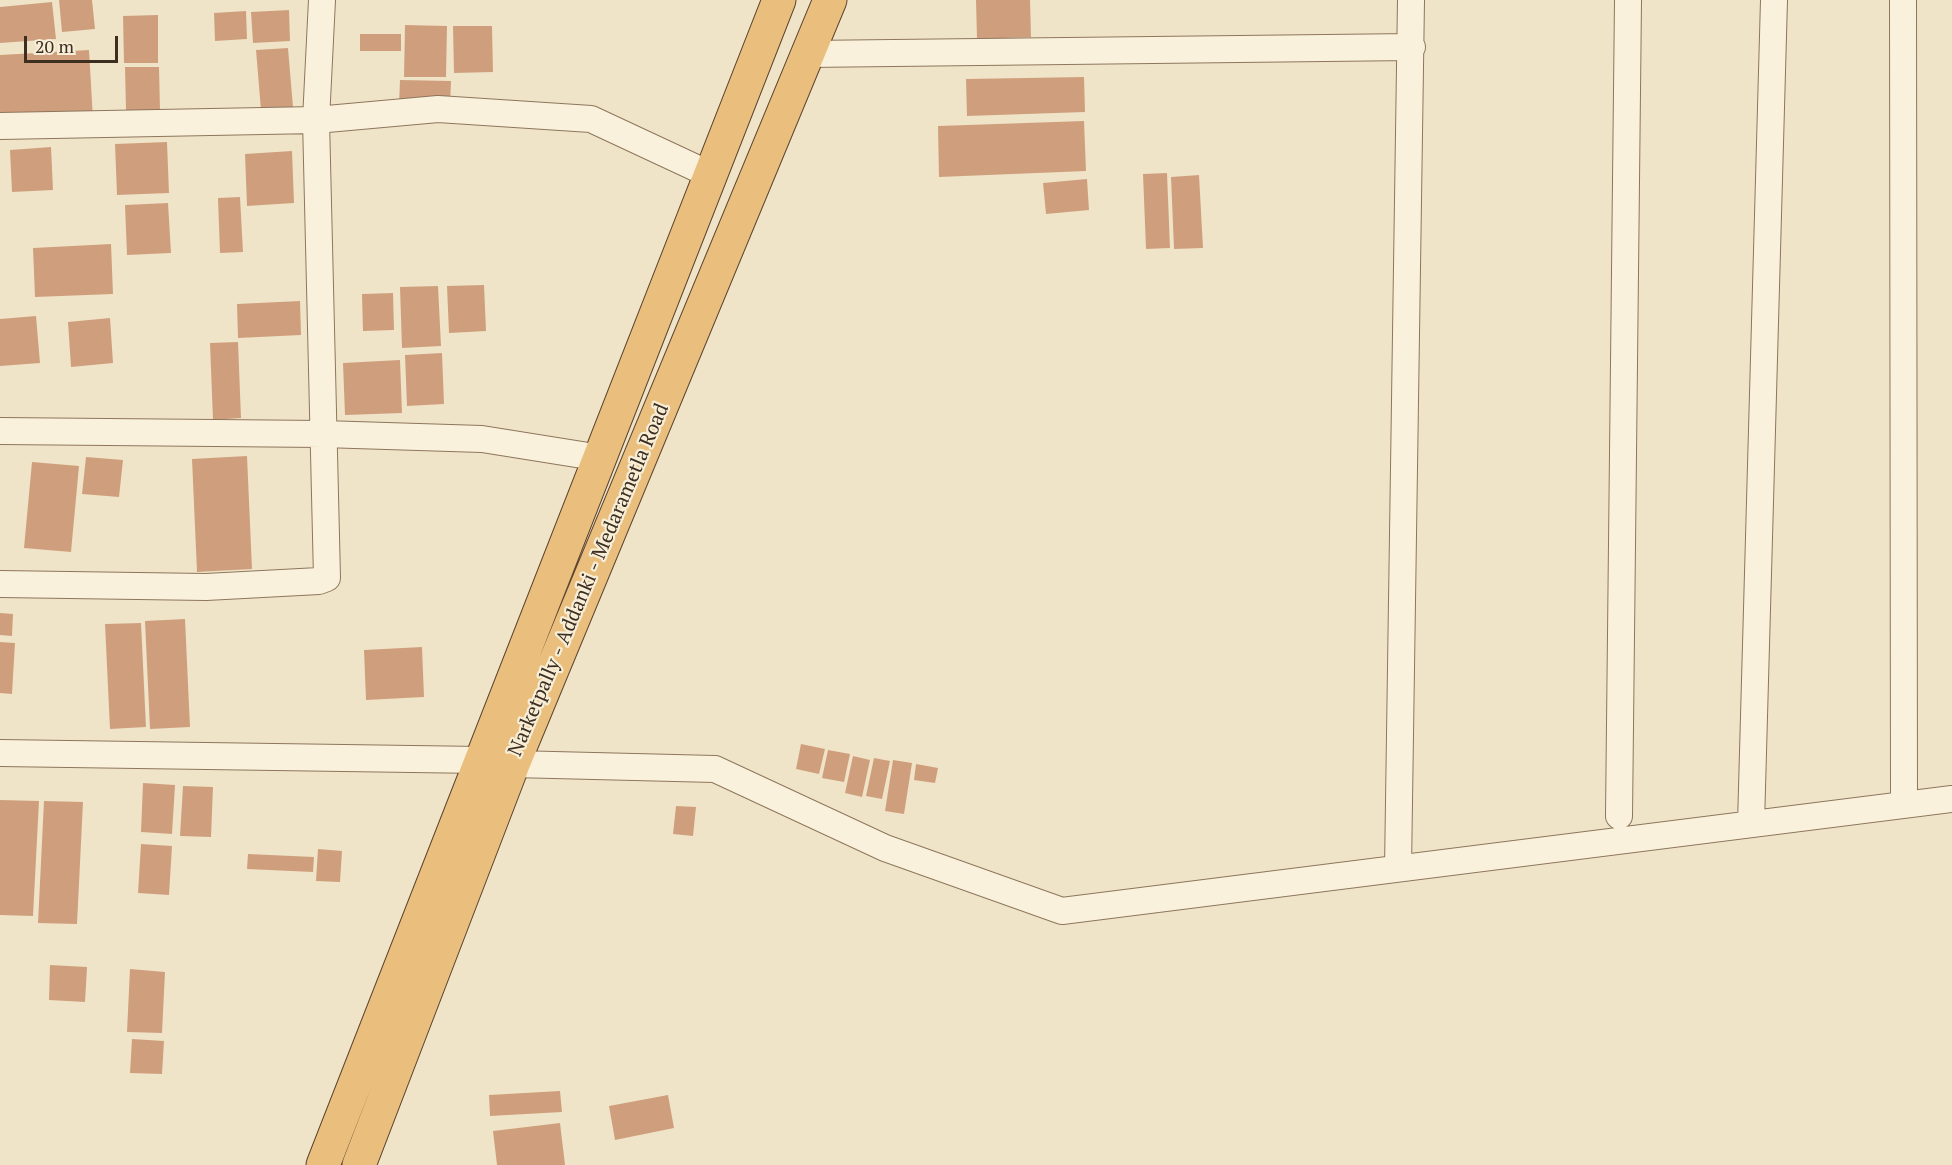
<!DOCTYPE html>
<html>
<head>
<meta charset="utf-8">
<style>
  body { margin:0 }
  #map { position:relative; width:1952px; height:1165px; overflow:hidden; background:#f0e4c8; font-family:"PT Serif",serif }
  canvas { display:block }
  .scale { position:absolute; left:24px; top:36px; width:94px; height:27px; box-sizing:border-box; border:3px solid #3d2e20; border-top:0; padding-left:8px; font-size:18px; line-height:21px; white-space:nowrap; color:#3d2e20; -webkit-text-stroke:4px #f7eed8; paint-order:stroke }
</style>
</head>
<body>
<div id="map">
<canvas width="1952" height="1165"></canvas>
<div class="scale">20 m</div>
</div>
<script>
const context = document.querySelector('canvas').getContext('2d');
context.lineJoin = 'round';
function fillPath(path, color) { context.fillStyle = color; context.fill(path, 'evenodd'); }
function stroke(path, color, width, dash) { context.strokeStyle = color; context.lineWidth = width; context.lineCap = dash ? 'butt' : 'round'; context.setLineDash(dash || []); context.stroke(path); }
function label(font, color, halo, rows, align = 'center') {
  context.font = font + ' "PT Serif",serif'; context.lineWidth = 4.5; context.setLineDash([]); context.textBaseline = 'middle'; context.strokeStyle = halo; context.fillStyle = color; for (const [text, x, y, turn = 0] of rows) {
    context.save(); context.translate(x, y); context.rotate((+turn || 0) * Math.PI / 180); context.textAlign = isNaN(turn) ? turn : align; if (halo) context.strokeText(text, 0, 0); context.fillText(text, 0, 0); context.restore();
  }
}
fillPath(new Path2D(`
  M59,0h33l3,29 -33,3z
  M976,0h54l1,37 -54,2z
  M52,2l4,37 -56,4v-36z
  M289,10l1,31 -37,2 -2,-31z
  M246,11l1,28 -32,2 -1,-28z
  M158,15v48h-34l-1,-47z
  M405,25l42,1 -1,51h-42z
  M453,26h39l1,46 -39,1z
  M360,34h41v17h-41z
  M288,48l5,59 -32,3 -5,-60z
  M89,50l4,69 -93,6v-70z
  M125,67h34l1,43 -34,1z
  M1084,77l1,35 -118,4 -1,-37z
  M400,80l51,1 -1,26 -51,-1z
  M1084,121l2,50 -147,6 -1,-51z
  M167,142l2,51 -52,2 -2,-51z
  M51,147l2,43 -41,2 -2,-42z
  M292,151l2,52 -47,3 -2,-52z
  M1167,173l3,75 -24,1 -3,-75z
  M1199,175l4,73 -29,1 -3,-72z
  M1087,179l2,31 -43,4 -3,-31z
  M240,197l3,55 -23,1 -2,-55z
  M168,203l3,50 -44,2 -2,-50z
  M111,244l2,50 -78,3 -2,-49z
  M484,285l2,46 -37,2 -2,-47z
  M438,286l3,60 -39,2 -2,-61z
  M393,293l1,37 -31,1 -1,-37z
  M300,301l1,34 -63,3 -1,-34z
  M36,316l4,47 -40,3v-47z
  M110,318l3,45 -42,4 -3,-45z
  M238,342l3,76 -28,2 -3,-77z
  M442,353l2,51 -37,2 -2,-51z
  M400,360l2,53 -57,2 -2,-52z
  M247,456l5,113 -55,3 -5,-113z
  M86,457l37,3 -4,37 -37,-3z
  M32,462l47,4 -8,86 -47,-4z
  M0,613l13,1 -1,22 -12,-1z
  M185,619l5,108 -40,2 -5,-108z
  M141,623l5,104 -36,2 -5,-105z
  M0,642l15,1 -3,51 -12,-1z
  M422,647l2,50 -58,3 -2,-50z
  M801,744l24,5 -6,25 -23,-5z
  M828,750l22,4 -6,28 -22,-4z
  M853,756l17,4 -8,37 -17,-4z
  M874,758l16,3 -8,38 -16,-3z
  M893,760l19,3 -8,51 -19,-3z
  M916,764l22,4 -3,15 -21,-3z
  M143,783l32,2 -3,49 -31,-2z
  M183,786l30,1 -2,50 -31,-1z
  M0,800l39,1 -6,115 -33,-1z
  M44,801l39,1 -6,122 -39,-1z
  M676,806l20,1 -3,29 -20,-2z
  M141,844l31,2 -3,49 -31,-2z
  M318,849l24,2 -2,31 -24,-1z
  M248,854l66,3 -1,15 -66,-3z
  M50,965l37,2 -2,35 -36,-2z
  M130,969l35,3 -3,61 -35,-1z
  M132,1039l32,2 -2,33 -32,-1z
  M560,1091l2,21 -72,4 -1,-21z
  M668,1095l6,33 -59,12 -6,-34z
  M560,1123l5,42h-68l-4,-34z`), '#cf9f7d');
const minor = new Path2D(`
  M1903,0l1,805
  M807,54l605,-7
  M0,126l316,-6 122,-11 153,10 120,56
  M0,431l323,3 159,5 119,19
  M0,584l206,3 113,-6 8,-3 -11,-458 6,-120
  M0,753l481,7
  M513,764l202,5 170,79 177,63 890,-112
  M1619,816l9,-816
  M1751,824l23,-824
  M1398,868l13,-868`);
const trunk = new Path2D(`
  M323,1165c151,-389 305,-776 456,-1165
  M359,1165l154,-401 317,-764`);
stroke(minor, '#8d765c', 28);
stroke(trunk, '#5b4430', 35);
stroke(minor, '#faf1dc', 26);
stroke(trunk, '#eabe7c', 33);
label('20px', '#3d2e20', '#f7eed8', [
  ["Narketpally - Addanki - Medarametla Road",589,580,-67]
]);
</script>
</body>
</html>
